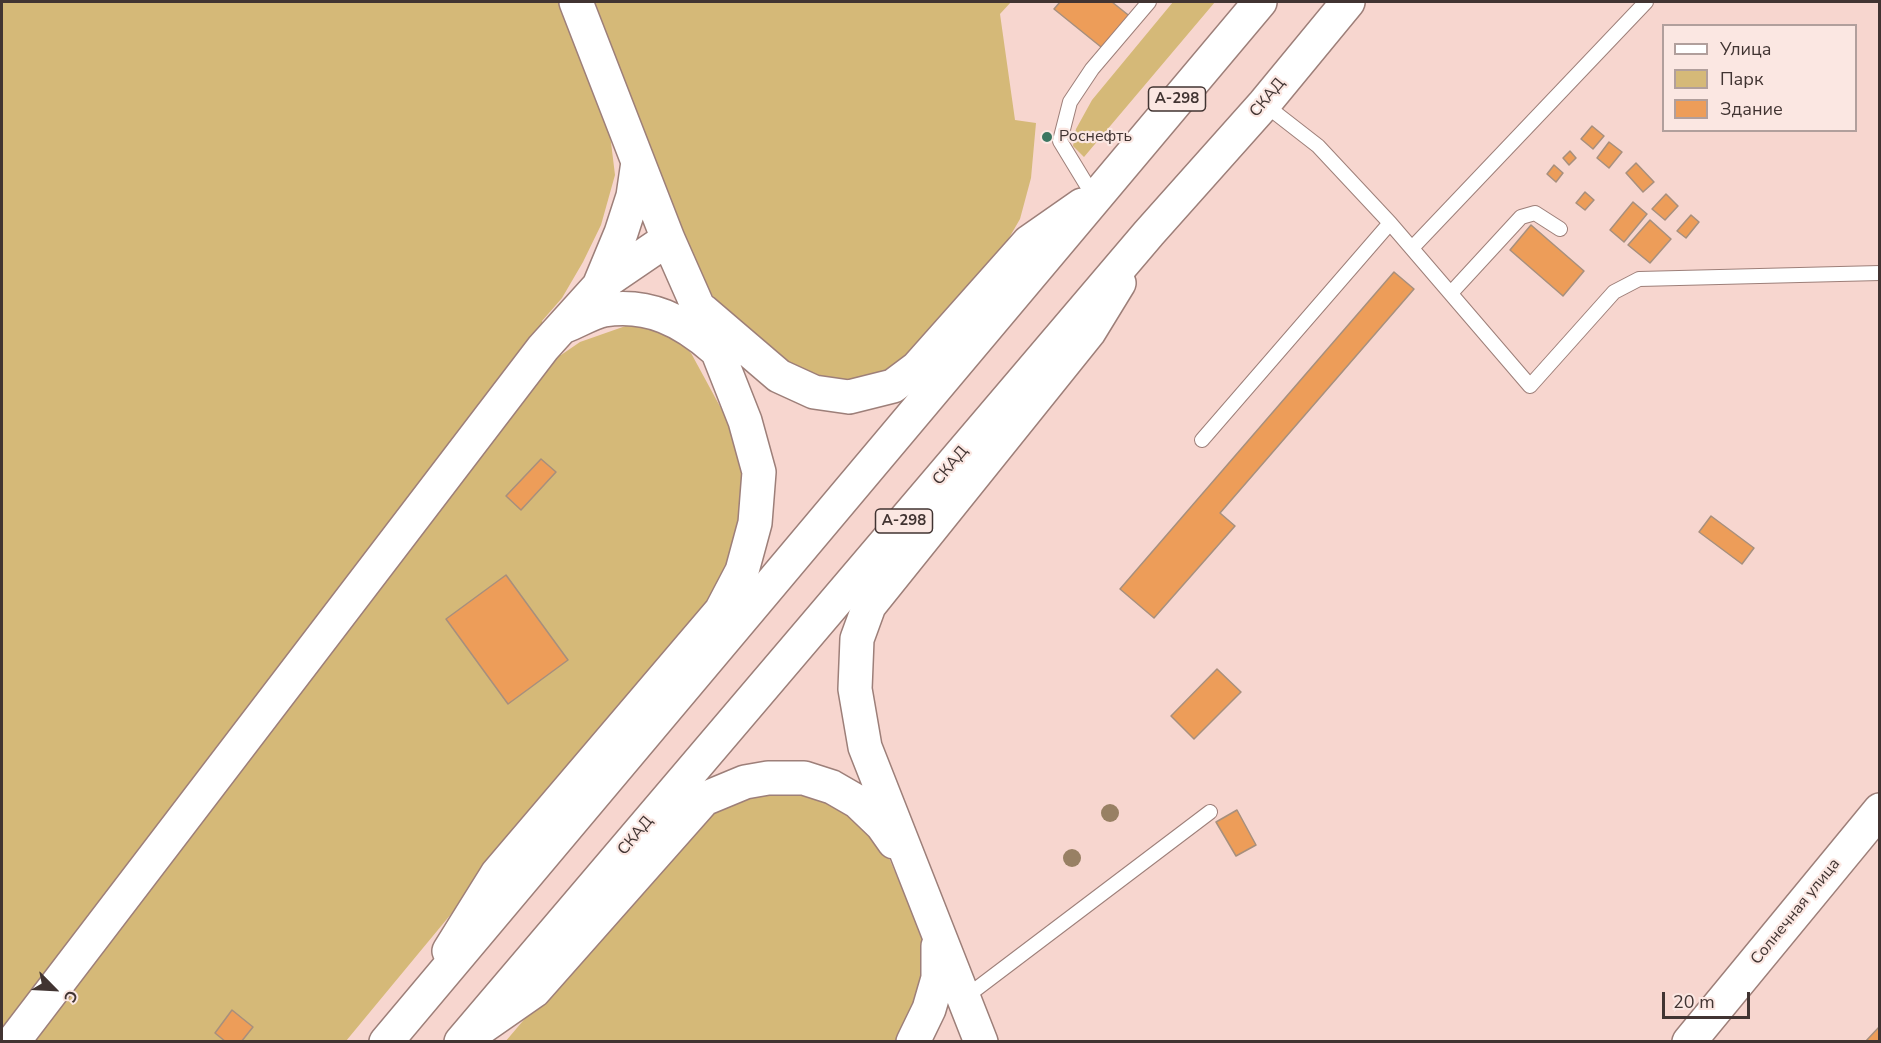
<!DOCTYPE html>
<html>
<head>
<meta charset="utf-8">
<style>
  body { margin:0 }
  #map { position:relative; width:1881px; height:1043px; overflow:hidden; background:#f7d6cf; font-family:"Nunito Sans",sans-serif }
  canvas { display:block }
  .frame { position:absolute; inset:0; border:3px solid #413432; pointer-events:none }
  .legend { position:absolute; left:1662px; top:24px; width:195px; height:108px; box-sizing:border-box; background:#fbe7e2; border:2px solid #b19f9c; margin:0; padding:8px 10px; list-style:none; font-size:18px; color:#413432 }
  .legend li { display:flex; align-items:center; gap:12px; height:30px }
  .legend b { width:30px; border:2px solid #b19f9c }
  .north { position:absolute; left:24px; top:959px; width:60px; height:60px; -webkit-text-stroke:4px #fbe7e2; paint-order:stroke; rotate:114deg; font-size:16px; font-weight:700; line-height:24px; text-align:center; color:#413432 }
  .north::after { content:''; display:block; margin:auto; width:21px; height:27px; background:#413432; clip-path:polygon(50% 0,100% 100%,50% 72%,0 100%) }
  .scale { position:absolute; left:1662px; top:992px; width:88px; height:27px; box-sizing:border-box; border:3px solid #413432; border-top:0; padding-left:8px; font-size:18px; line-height:21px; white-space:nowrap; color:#413432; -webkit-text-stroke:4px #fbe7e2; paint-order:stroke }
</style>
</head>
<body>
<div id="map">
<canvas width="1881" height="1043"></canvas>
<div class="frame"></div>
<ul class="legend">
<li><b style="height:8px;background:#fff"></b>Улица</li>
<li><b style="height:16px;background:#d5b978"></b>Парк</li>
<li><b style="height:16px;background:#ed9d59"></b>Здание</li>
</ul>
<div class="north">С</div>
<div class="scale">20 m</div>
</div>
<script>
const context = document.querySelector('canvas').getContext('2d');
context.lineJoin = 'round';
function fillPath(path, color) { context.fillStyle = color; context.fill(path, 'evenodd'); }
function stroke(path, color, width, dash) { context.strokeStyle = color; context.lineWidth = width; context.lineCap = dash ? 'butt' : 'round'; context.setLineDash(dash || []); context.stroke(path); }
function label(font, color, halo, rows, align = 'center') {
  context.font = font + ' "Nunito Sans",sans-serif'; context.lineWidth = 4.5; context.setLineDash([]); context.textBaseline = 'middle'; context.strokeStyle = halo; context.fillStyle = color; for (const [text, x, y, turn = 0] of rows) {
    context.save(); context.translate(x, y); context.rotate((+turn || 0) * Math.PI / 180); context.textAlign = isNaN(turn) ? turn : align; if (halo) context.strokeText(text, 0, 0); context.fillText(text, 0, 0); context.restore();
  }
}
fillPath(new Path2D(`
  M2,2h558l49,124 6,49 -14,50 -18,37 -21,36 -20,23 19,34 19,-13 57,-20 29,8 25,23 38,70 16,46 1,46 -14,46 -31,51 -355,429 -344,1z
  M589,2h422l-11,12 15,106 21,3 -5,55 -11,41 -26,45 -84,95 -26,19 -30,6 -59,-10 -79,-72 -37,-66z
  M1173,2h42l-131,155 -11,-11 3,-17 16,-29z
  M800,789l52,21 33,39 38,87 3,27 -22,78 -399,1 187,-220 57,-29z`), '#d5b978');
const building = new Path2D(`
  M1060,2h52l20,16 -26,33 -52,-42z
  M1592,126l12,10 -11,13 -12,-10z
  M1609,142l13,10 -13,16 -12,-10z
  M1570,151l6,7 -7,7 -6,-7z
  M1636,163l18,19 -11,10 -17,-19z
  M1554,165l9,8 -7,9 -9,-8z
  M1585,192l9,8 -9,10 -9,-7z
  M1666,194l12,12 -13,14 -13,-11z
  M1633,202l14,12 -23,28 -14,-12z
  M1691,215l8,7 -13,16 -9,-7z
  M1650,220l21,19 -21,24 -22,-18z
  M1531,225l53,46 -21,25 -53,-46z
  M1394,272l20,17 -194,224 15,13 -81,92 -34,-29z
  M541,459l15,13 -35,38 -15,-14z
  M1711,516l43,32 -12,16 -43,-32z
  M506,575l62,85 -60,44 -62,-85z
  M1217,669l24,23 -47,47 -23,-23z
  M1237,810l19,35 -20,11 -20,-34z
  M232,1010l21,17 -12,15h-15l-11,-9z
  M1880,1026v16h-15z`);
fillPath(building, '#ed9d59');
stroke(building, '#a78f7d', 1.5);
const lane = new Path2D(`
  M1264,104l54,42 72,77 140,163 84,-94 25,-13 241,-6
  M1094,197l-34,-56 10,-39 22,-33 57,-67
  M1413,247l233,-245
  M1451,293l70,-76 14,-4 25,16
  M1202,440l188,-217
  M963,999l247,-187`);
const secondary = new Path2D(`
  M599,286l22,-53 12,-37 5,-34
  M703,311l76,65 35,16 35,5 44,-11 24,-18 112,-126 53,-37
  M565,326c13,-5 26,-13 39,-16 45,-7 79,11 111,39
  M449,951l48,-77 224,-263 21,-40 13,-48 4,-51 -14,-51 -28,-71 -49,-111 -92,-237
  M478,1030l56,-39 170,-192 41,-17 23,-4h36l28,9 26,15 24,23 12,17
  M13,1042l530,-694 56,-62 69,-47
  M913,1042l16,-33 9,-31v-32
  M981,1042l-116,-295 -10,-58 2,-50 12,-33 220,-274 30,-49
  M1689,1042l191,-232`);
const highway = new Path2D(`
  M386,1042l874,-1040
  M461,1042l688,-809 115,-129 84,-102`);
stroke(lane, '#9d7f79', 16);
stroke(secondary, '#9d7f79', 36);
stroke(highway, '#9d7f79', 36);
stroke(lane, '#fff', 14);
stroke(secondary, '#fff', 33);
stroke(highway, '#fff', 33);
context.fillStyle = '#988064';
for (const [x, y] of [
  [1110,813],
  [1072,858]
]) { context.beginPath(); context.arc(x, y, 9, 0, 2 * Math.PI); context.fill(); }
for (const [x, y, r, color] of [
  [1047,137,6,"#3c7762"]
]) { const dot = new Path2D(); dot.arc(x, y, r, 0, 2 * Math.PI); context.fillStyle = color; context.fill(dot); stroke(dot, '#fbe7e2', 2); }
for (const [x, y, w] of [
  [1177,99,57],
  [904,521,57]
]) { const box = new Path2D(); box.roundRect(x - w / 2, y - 12, w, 24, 4.5); context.fillStyle = '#fbe7e2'; context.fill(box); stroke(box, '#413432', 1.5); }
label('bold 15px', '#413432', null, [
  ["А-298",1177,99],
  ["А-298",904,521]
]);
label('16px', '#413432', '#fbe7e2', [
  ["СКАД",1268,98,-50],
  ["СКАД",951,466,-50],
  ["СКАД",636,836,-50],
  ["Солнечная улица",1796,912,-51]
]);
label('16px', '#413432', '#fbe7e2', [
  ["Роснефть",1059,137]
], 'left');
</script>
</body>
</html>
